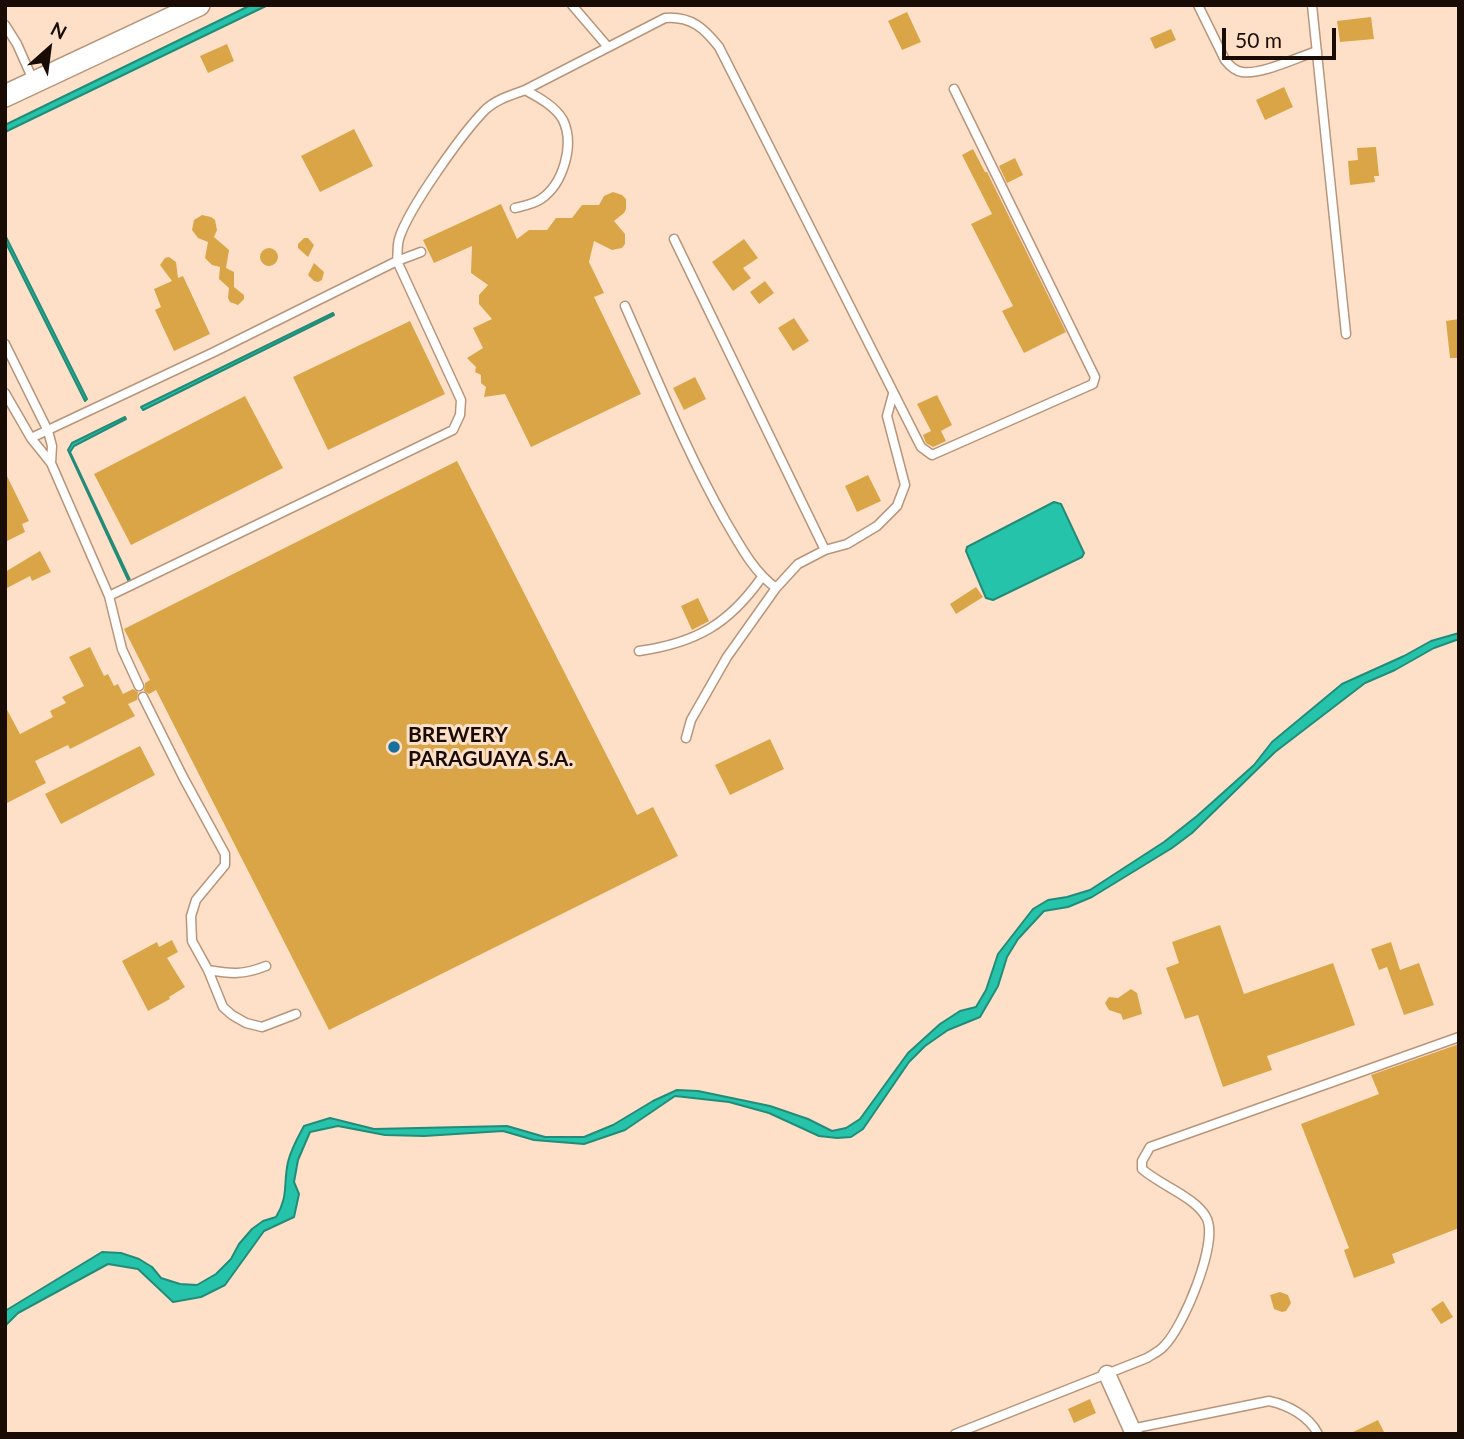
<!DOCTYPE html>
<html>
<head>
<meta charset="utf-8">
<style>
  body { margin:0 }
  #map { position:relative; width:1464px; height:1439px; overflow:hidden; background:#fee0c9; font-family:Lato,sans-serif }
  canvas { display:block }
  .frame { position:absolute; inset:0; border:7px solid #190c04; pointer-events:none }
  .north { position:absolute; left:14px; top:14px; width:70px; height:70px; -webkit-text-stroke:5px #fee0c9; paint-order:stroke; rotate:28deg; font-size:19px; font-weight:700; line-height:28px; text-align:center; color:#190c04 }
  .north::after { content:''; display:block; margin:auto; width:24px; height:32px; background:#190c04; clip-path:polygon(50% 0,100% 100%,50% 72%,0 100%) }
  .scale { position:absolute; left:1222px; top:28px; width:114px; height:32px; box-sizing:border-box; border:4px solid #190c04; border-top:0; padding-left:9px; font-size:21px; line-height:24px; white-space:nowrap; color:#190c04; -webkit-text-stroke:5px #fee0c9; paint-order:stroke }
</style>
</head>
<body>
<div id="map">
<canvas width="1464" height="1439"></canvas>
<div class="frame"></div>
<div class="north">N</div>
<div class="scale">50 m</div>
</div>
<script>
const context = document.querySelector('canvas').getContext('2d');
context.lineJoin = 'round';
function fillPath(path, color) { context.fillStyle = color; context.fill(path, 'evenodd'); }
function stroke(path, color, width, dash) { context.strokeStyle = color; context.lineWidth = width; context.lineCap = dash ? 'butt' : 'round'; context.setLineDash(dash || []); context.stroke(path); }
function label(font, color, halo, rows, align = 'center') {
  context.font = font + ' Lato,sans-serif'; context.lineWidth = 6; context.setLineDash([]); context.textBaseline = 'middle'; context.strokeStyle = halo; context.fillStyle = color; for (const [text, x, y, turn = 0] of rows) {
    context.save(); context.translate(x, y); context.rotate((+turn || 0) * Math.PI / 180); context.textAlign = isNaN(turn) ? turn : align; if (halo) context.strokeText(text, 0, 0); context.fillText(text, 0, 0); context.restore();
  }
}
const water = new Path2D(`
  M251,5h17l-263,127v-7z
  M5,235l82,164 -2,2 -80,-160z
  M333,313l1,2 -191,95 -2,-3z
  M125,417l1,2 -52,27 -4,6 61,130h-2l-61,-132 4,-7z
  M1054,502l7,2 23,49 -2,4 -89,43 -7,-2 -20,-47 1,-4z
  M1459,633v6l-25,9 -39,22 -30,13 -90,69 -83,81 -20,15 -80,49 -24,10 -24,4 -26,28 -11,18 -9,29 -18,31 -32,13 -23,16 -16,16 -46,67 -12,8 -14,1 -18,-2 -50,-23 -40,-11 -54,-6 -50,34 -41,14 -50,-4 -31,-9 -79,5 -39,-1 -47,-9 -28,6 -12,28 -4,22 5,12 -5,23 -30,14 -39,54 -24,12 -28,5 -35,-33 -30,-5 -90,49 -13,13v-15l97,-59 19,1 18,6 13,8 9,11 19,6 17,1 19,-11 15,-15 8,-15 13,-15 11,-8 13,-4c13,-21 7,-33 12,-55 3,-13 10,-25 16,-36l26,-8 44,11 133,-3 38,11h39l29,-12 40,-24 24,-11 21,1 72,15 38,13 24,12 14,-3 14,-9 48,-66 32,-29 20,-13 16,-4 10,-17 12,-36 35,-45 15,-9 19,-3 23,-7 74,-48 33,-26 57,-51 18,-23 70,-58 62,-28 27,-15z`);
fillPath(water, '#26c3ab');
stroke(water, '#228c79', 2);
fillPath(new Path2D(`
  M907,12l14,30 -19,8 -14,-29z
  M1371,17l3,22 -34,3 -3,-21z
  M1171,29l5,11 -21,9 -5,-11z
  M227,44l7,17 -26,12 -8,-17z
  M1284,87l9,20 -28,13 -9,-20z
  M354,129l19,37 -53,26 -19,-36z
  M1376,147l3,29h-5l1,6 -25,3 -2,-24 10,-1 -1,-12z
  M973,149l12,23h2l79,160 -42,21 -22,-42 11,-5 -42,-82 21,-10 -30,-59z
  M1015,158l8,17 -16,8 -8,-17z
  M613,192l9,3 4,4v10l-2,4 -10,8 11,13v10l-3,4 -10,2 -18,-9 -5,21 15,31 -10,4 47,97 -110,53 -26,-53 -21,3 2,-10 -5,-4v-8l-6,-3 1,-5 -9,-9 16,-10 -10,-20 19,-9 -13,-15v-9l9,-10 -17,-12 1,-27 -38,17 -11,-23 78,-36 16,35 12,-9h18l9,-12h16l10,-13h17l5,-9z
  M202,215l9,2 4,3 2,10 -3,7 15,13 -3,18 8,4v15l10,8v4l-6,6 -8,-3 -2,-4 1,-10 -10,-9 1,-12 -8,-2 -7,-7 3,-16 -10,-4 -6,-8 2,-10z
  M304,238h4l6,7 -6,12 -10,-9v-4z
  M744,239l14,19 -15,10 8,10 -18,13 -21,-29z
  M260 257a9 9 0 1 1 18 0a9 9 0 1 1-18 0Z
  M169,257l7,5 2,16 5,-2 27,58 -36,17 -19,-41 6,-3 -7,-18 18,-8 -12,-16 5,-7z
  M314,263l10,9 -2,8 -4,2 -4,-1 -6,-6z
  M765,281l9,12 -15,11 -9,-12z
  M794,318l15,23 -16,10 -15,-23z
  M1459,319v39h-9l-4,-37z
  M410,321l35,73 -117,56 -35,-73z
  M695,377l11,22 -22,11 -11,-22z
  M937,395l15,30 -11,6 5,10 -13,6 -7,-4 -3,-8 8,-4 -14,-27z
  M245,396l38,72 -152,77 -37,-71z
  M457,461l180,354 16,-8 25,49 -349,174 -173,-340 -7,4 -5,-3 1,-8 5,-3 -26,-51z
  M5,472l24,49 -7,3 3,8 -20,10z
  M868,475l13,26 -24,11 -12,-26z
  M40,551l11,21 -19,9 -2,-5 -25,13v-17z
  M976,587l7,10 -27,17 -6,-10z
  M698,598l11,23 -17,9 -11,-24z
  M90,647l14,29 4,-2 6,12 4,-2 5,10 10,-5 5,3 -1,8 -9,4 7,12 -65,33 -2,-4 -33,16 11,22 -41,21v-98l15,28 33,-17 -3,-6 16,-8 -4,-6 22,-11 -15,-29z
  M770,739l14,30 -54,26 -15,-30z
  M140,746l15,29 -94,49 -16,-30z
  M1220,925l24,69 89,-31 22,62 -88,31 5,14 -49,17 -25,-72 -13,4 -19,-51 13,-5 -7,-21z
  M172,940l6,12 -11,6 18,29 -16,10 1,2 -22,12 -26,-50 35,-19 2,5z
  M1391,942l9,28 19,-7 15,42 -30,10 -17,-48 -8,3 -8,-21z
  M1131,989l6,4 5,21 -19,6 -2,-6 -12,-4 -4,-7 4,-6 9,1z
  M1459,1044v184l-67,26 3,9 -41,15 -10,-28 5,-2 -48,-124 78,-30 -8,-19z
  M1280,1292l8,3 3,8 -5,8 -4,1 -8,-3 -4,-14z
  M1443,1301l10,16 -12,7 -10,-15z
  M1090,1399l6,14 -22,10 -6,-14z
  M1378,1420l7,14h-36z`), '#daa546');
const service = new Path2D(`
  M572,5l36,42
  M1198,5l27,55c4,5 10,11 17,12 20,3 56,-15 75,-21
  M1312,5l34,329
  M5,25l12,19 16,36
  M525,90l140,-72c26,-2 39,10 54,29l202,400 11,8 161,-71 2,-7 -141,-288
  M674,239l151,311
  M625,306c32,72 61,145 100,214 15,25 27,50 51,68
  M5,344l43,87 4,15 -1,17
  M5,393l26,45 20,25 58,133 344,-166 7,-15 1,-15 -64,-139c1,-7 0,-15 2,-22 9,-30 64,-107 87,-130 11,-10 26,-14 39,-19 13,7 30,16 38,30 12,25 0,64 -22,79 -7,5 -18,7 -26,9
  M31,438l183,-86 183,-91 24,-9
  M109,596l13,53 17,37
  M639,651c57,-8 90,-27 123,-74
  M143,697l40,80 42,77v11l-29,35 -5,16 1,25 16,29 15,37 9,8 14,8 16,4 34,-13
  M686,738l5,-18 36,-63 49,-69 22,-24 27,-14 22,-6 30,-18 20,-20 8,-21 -18,-69 6,-22
  M208,970c24,4 35,5 58,-4
  M1131,1429l138,-28c19,4 40,15 49,33
  M955,1434l192,-76c6,-4 13,-7 17,-12 19,-18 56,-106 42,-129 -11,-20 -46,-32 -64,-48v-8l8,-14 309,-110`);
const minor = new Path2D(`
  M1107,1374l27,60`);
const secondary = new Path2D(`
  M5,96l194,-91`);
stroke(service, '#b8957a', 11);
stroke(minor, '#b8957a', 19);
stroke(secondary, '#b8957a', 24);
stroke(service, '#fff', 8);
stroke(minor, '#fff', 16);
stroke(secondary, '#fff', 21);
for (const [x, y, r, color] of [
  [394,747,7,"#18709f"]
]) { const dot = new Path2D(); dot.arc(x, y, r, 0, 2 * Math.PI); context.fillStyle = color; context.fill(dot); stroke(dot, '#fee0c9', 2.5); }
label('bold 21px', '#190c04', '#fee0c9', [
  ["BREWERY",408,735],
  ["PARAGUAYA S.A.",408,759]
], 'left');
</script>
</body>
</html>
